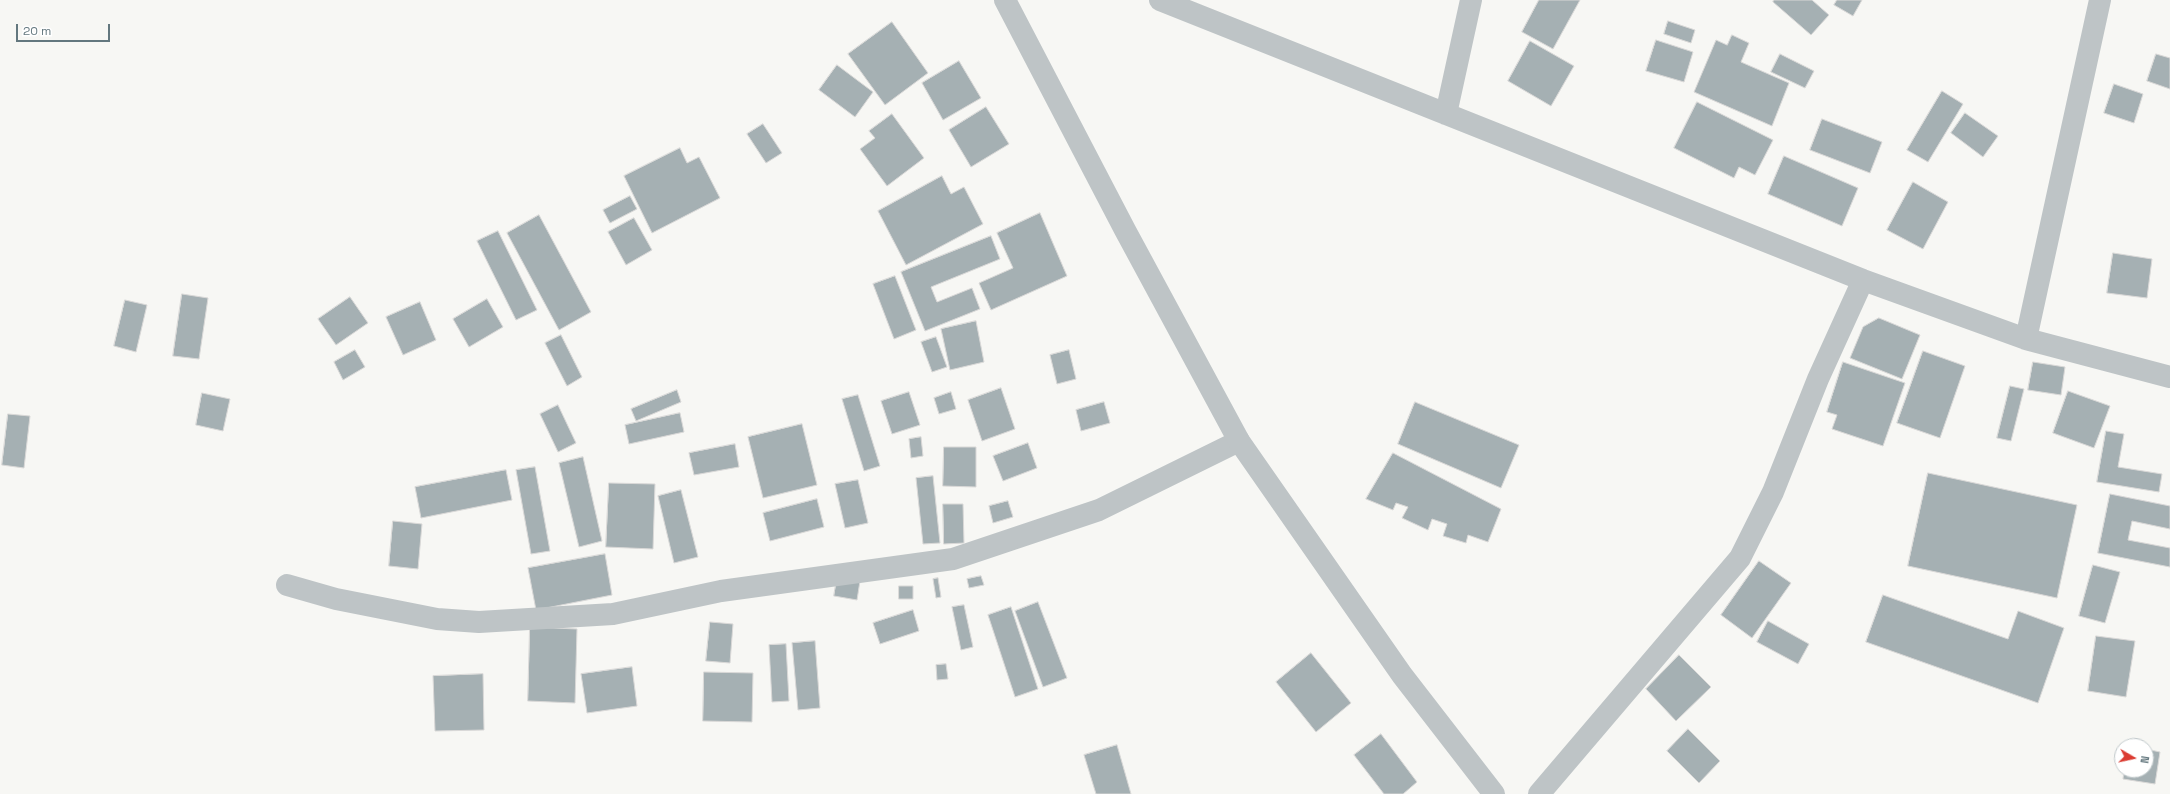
<!DOCTYPE html>
<html>
<head>
<meta charset="utf-8">
<style>
  body { margin:0 }
  #map { position:relative; width:2170px; height:794px; overflow:hidden; background:#f7f7f4; font-family:"Space Grotesk",sans-serif }
  canvas { display:block }
  .north { position:absolute; left:2114px; top:738px; width:40px; height:40px; box-sizing:border-box; background:#fff; border:1px solid #c1c9cb; border-radius:50%; rotate:99deg; font-size:11px; font-weight:700; line-height:16px; text-align:center; color:#63777e }
  .north::after { content:''; display:block; margin:auto; width:14px; height:18px; background:#db3b31; clip-path:polygon(50% 0,100% 100%,50% 72%,0 100%) }
  .scale { position:absolute; left:16px; top:24px; width:94px; height:18px; box-sizing:border-box; border:2px solid #63777e; border-top:0; padding-left:5px; font-size:12px; line-height:14px; white-space:nowrap; color:#63777e; -webkit-text-stroke:3px #fff; paint-order:stroke }
</style>
</head>
<body>
<div id="map">
<canvas width="2170" height="794"></canvas>
<div class="north">N</div>
<div class="scale">20 m</div>
</div>
<script>
const context = document.querySelector('canvas').getContext('2d');
context.lineJoin = 'round';
function fillPath(path, color) { context.fillStyle = color; context.fill(path, 'evenodd'); }
function stroke(path, color, width, dash) { context.strokeStyle = color; context.lineWidth = width; context.lineCap = dash ? 'butt' : 'round'; context.setLineDash(dash || []); context.stroke(path); }
const building = new Path2D(`
  M1539,0h41l-27,49 -31,-17z
  M1774,0h38l17,15 -18,20 -38,-33z
  M1837,0h25l-9,16 -19,-11z
  M1668,21l27,9 -4,13 -27,-9z
  M892,22l36,51 -43,32 -37,-51z
  M1732,35l17,8 -8,19 48,21 -17,43 -78,-34 22,-52 11,5z
  M1656,40l37,12 -9,30 -38,-11z
  M1530,41l44,25 -23,40 -43,-25z
  M1780,54l34,17 -9,17 -34,-16z
  M2156,54l14,4v31l-23,-8z
  M959,61l22,37 -38,22 -21,-37z
  M837,65l36,27 -18,25 -36,-27z
  M2114,84l29,10 -9,29 -30,-10z
  M1942,91l21,13 -35,58 -21,-12z
  M1697,102l76,38 -18,35 -16,-8 -5,11 -60,-30z
  M986,107l23,37 -38,23 -22,-37z
  M1965,113l33,23 -15,21 -32,-24z
  M892,114l32,44 -37,28 -27,-37 15,-11 -6,-7z
  M1822,119l60,23 -12,31 -60,-23z
  M763,124l19,29 -16,10 -19,-29z
  M680,148l7,15 12,-6 21,41 -68,35 -28,-57z
  M1784,156l74,32 -16,38 -74,-32z
  M942,176l9,18 13,-7 19,37 -77,41 -28,-54z
  M1913,182l35,20 -25,47 -36,-19z
  M630,196l7,13 -27,14 -7,-13z
  M1040,213l27,63 -76,34 -12,-27 34,-15 -16,-35z
  M539,215l52,97 -32,18 -52,-97z
  M634,218l18,32 -26,15 -18,-33z
  M498,231l39,79 -21,10 -39,-79z
  M991,236l9,23 -69,28 6,15 35,-14 8,21 -55,22 -24,-59z
  M2113,253l39,6 -5,39 -40,-5z
  M895,276l21,54 -22,9 -21,-55z
  M182,294l26,4 -9,61 -26,-3z
  M350,297l18,26 -32,22 -18,-26z
  M487,299l16,28 -34,20 -16,-28z
  M125,300l22,5 -11,47 -22,-6z
  M420,302l16,38 -33,15 -17,-38z
  M1879,318l41,17 -18,44 -52,-21 13,-31z
  M976,321l8,41 -34,8 -9,-41z
  M561,335l21,42 -15,9 -22,-43z
  M936,337l11,30 -15,5 -11,-30z
  M355,350l10,17 -22,13 -9,-18z
  M1069,350l7,29 -19,5 -7,-29z
  M1923,351l42,15 -25,72 -43,-15z
  M1843,362l62,21 -22,63 -51,-17 5,-14 -10,-3z
  M2033,362l32,5 -4,28 -33,-5z
  M2010,386l14,3 -13,52 -14,-3z
  M1001,388l14,41 -33,12 -14,-41z
  M677,390l4,12 -45,19 -5,-12z
  M2068,391l42,15 -16,42 -41,-15z
  M909,392l11,33 -28,9 -11,-33z
  M951,392l5,17 -17,5 -5,-16z
  M202,393l28,6 -7,32 -27,-6z
  M858,395l22,71 -16,5 -22,-72z
  M1104,402l6,21 -29,8 -5,-21z
  M1415,402l104,43 -18,43 -103,-44z
  M558,405l18,38 -18,9 -18,-38z
  M680,413l4,19 -55,12 -4,-19z
  M8,414l22,2 -6,52 -22,-3z
  M802,424l15,61 -54,13 -15,-61z
  M2106,431l18,3 -6,33 44,7 -3,18 -62,-10z
  M921,437l2,19 -12,2 -2,-19z
  M1028,443l9,25 -34,13 -10,-25z
  M735,444l4,23 -45,8 -5,-22z
  M944,447h32v40l-33,-1z
  M1393,453l108,56 -13,33 -20,-7 -2,8 -23,-7 4,-12 -15,-5 -4,11 -26,-12 6,-11 -12,-4 -3,7 -27,-11z
  M583,457l19,84 -23,6 -20,-84z
  M535,467l15,84 -19,3 -15,-84z
  M506,470l6,30 -91,18 -6,-31z
  M1928,473l149,32 -20,93 -149,-32z
  M933,476l7,67 -17,1 -7,-66z
  M858,480l10,43 -23,5 -10,-44z
  M609,483l46,1 -2,65 -47,-2z
  M681,490l17,67 -24,6 -16,-67z
  M2110,494l60,12v23l-38,-8 -4,19 42,8v19l-72,-14z
  M817,499l7,28 -54,14 -7,-28z
  M1008,501l5,16 -20,6 -4,-17z
  M943,504h20l1,39 -20,1z
  M393,521l29,3 -4,45 -29,-3z
  M605,554l7,41 -76,15 -8,-42z
  M1759,561l32,22 -39,55 -31,-23z
  M2093,565l27,7 -15,51 -26,-7z
  M981,576l3,9 -15,3 -2,-9z
  M837,578l23,3 -3,19 -23,-4z
  M938,578l3,19 -5,1 -3,-19z
  M899,586h14v13h-14z
  M1883,595l125,44 10,-28 46,17 -26,75 -172,-61z
  M1038,602l29,76 -24,9 -28,-76z
  M964,605l9,42 -12,3 -9,-43z
  M1011,607l27,82 -23,8 -27,-82z
  M913,610l6,21 -39,13 -7,-21z
  M1768,621l41,23 -11,20 -41,-22z
  M710,622l23,2 -3,39 -24,-2z
  M530,627l47,2 -2,74 -47,-2z
  M2096,636l39,5 -9,56 -38,-6z
  M815,641l5,67 -22,2 -6,-67z
  M786,644l3,57 -17,1 -3,-57z
  M1311,653l40,50 -35,29 -40,-50z
  M1679,655l32,32 -35,34 -30,-32z
  M946,664l2,15 -11,1 -1,-15z
  M632,667l5,39 -50,7 -6,-39z
  M704,672l49,1 -1,49 -49,-1z
  M483,674l1,56 -49,1 -2,-55z
  M1688,729l32,32 -21,22 -32,-32z
  M1381,734l36,48 -14,12h-19l-30,-39z
  M1117,745l14,49h-35l-12,-39z
  M2146,749l14,3 -5,32 -32,-5 1,-9h22z`);
fillPath(building, '#a5b0b3');
stroke(building, '#d9d8d7', 1);
stroke(new Path2D(`
  M1160,0l703,280 163,59 144,38
  M1446,114l25,-114
  M2026,339l74,-339
  M287,585l49,14 101,20 42,3 134,-8 108,-23 232,-32 146,-49 140,-69
  M1539,794l201,-236 33,-66 45,-113 45,-99`), '#bec4c6', 22);
stroke(new Path2D(`
  M1005,0l120,230 114,211 163,234 92,119`), '#bec4c6', 22);
</script>
</body>
</html>
